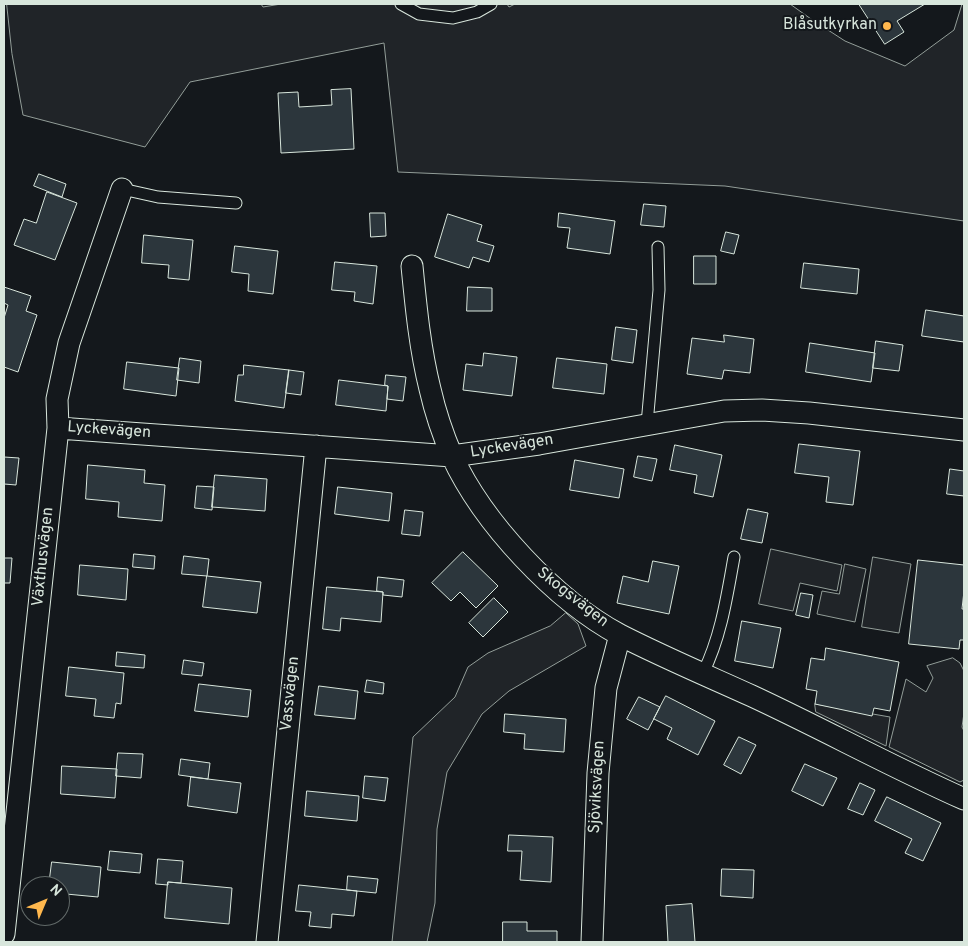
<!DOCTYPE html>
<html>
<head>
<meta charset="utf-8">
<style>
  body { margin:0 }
  #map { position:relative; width:968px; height:946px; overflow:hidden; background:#14181c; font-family:Overpass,sans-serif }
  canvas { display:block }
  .frame { position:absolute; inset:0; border:5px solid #d8e6dc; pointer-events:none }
  .north { position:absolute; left:20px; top:876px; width:50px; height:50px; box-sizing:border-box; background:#14181c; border:1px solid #626a69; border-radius:50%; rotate:45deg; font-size:14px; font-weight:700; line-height:20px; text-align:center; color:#d8e6dc }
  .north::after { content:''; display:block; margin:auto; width:18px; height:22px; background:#ffb74d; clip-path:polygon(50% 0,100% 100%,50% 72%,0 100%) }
</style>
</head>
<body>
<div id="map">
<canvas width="968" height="946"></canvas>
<div class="frame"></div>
<div class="north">N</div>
</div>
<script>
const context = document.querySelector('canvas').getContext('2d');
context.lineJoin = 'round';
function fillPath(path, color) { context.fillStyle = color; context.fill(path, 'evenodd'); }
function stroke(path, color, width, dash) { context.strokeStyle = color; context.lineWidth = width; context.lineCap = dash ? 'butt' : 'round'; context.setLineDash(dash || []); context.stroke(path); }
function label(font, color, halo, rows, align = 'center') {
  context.font = font + ' Overpass,sans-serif'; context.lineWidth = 4; context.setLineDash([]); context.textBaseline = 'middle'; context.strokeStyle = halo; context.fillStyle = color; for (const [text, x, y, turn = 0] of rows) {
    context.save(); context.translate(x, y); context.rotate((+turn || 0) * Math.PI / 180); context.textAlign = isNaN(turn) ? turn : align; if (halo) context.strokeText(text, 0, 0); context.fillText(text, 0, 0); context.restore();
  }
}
const green = new Path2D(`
  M7,4h254l2,3 18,-3h226l2,3 6,-3h275l21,15 34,22 60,25 49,-36 8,-26h2v217l-239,-35 -327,-14 -14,-129 -194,39 -45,65 -122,-32 -11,-61z
  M771,549l71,16 -5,26 -37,-8 -7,28 -34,-7z
  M873,557l38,7 -12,69 -37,-6z
  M845,564l21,5 -11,53 -38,-8 5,-23 17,3z
  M566,613l12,11 8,22 -77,45 -27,23 -35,58 -10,57 -2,74 -8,39h-35l21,-205 42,-40 13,-30 20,-14 62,-27z
  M953,658l7,5 4,8v42l-2,14 2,4v49l-4,2 -71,-35 17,-68 20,13 7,-14 -6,-12z
  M815,704l75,13 -4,29 -70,-34z`);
fillPath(green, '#202428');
stroke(green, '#939e99', 1);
const building = new Path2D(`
  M859,4h66l-28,17 7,11 -19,12z
  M351,89l3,60 -73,4 -3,-60 20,-1 1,15 33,-2 -1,-15z
  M39,174l27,10 -4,13 -28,-11z
  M47,192l30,11 -22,57 -41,-15 10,-26 12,4z
  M644,204l22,2 -2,21 -23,-2z
  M370,213h15l1,23 -15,1z
  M559,213l56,8 -5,33 -43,-6 3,-20 -12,-1z
  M448,214l34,11 -5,16 17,5 -5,16 -16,-5 -4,11 -34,-11z
  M726,232l13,3 -5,19 -13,-3z
  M144,235l49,5 -4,40 -21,-2 1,-13 -27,-2z
  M235,246l43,5 -5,43 -25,-3 1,-17 -17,-2z
  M694,256h22v28h-22z
  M335,262l42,4 -4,38 -19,-3 1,-9 -23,-2z
  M804,263l55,6 -2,25 -56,-6z
  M4,287l27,9 -5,15 11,4 -19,57 -14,-5v-49l4,-13 -4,-2z
  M468,287l24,1v23h-25z
  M926,310l38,6v26l-42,-6z
  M616,327l21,3 -4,33 -21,-3z
  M724,335l30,4 -4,34 -26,-3 -2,9 -35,-5 5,-36 32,4z
  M876,341l27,4 -4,26 -26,-3z
  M810,343l65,10 -4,29 -65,-10z
  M484,353l33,4 -5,39 -49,-6 3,-26 16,2z
  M180,358l21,3 -2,22 -22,-3z
  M557,358l50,6 -3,30 -51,-6z
  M127,362l52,6 -3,28 -52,-7z
  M244,365l45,5 -5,38 -49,-7 3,-26h5z
  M289,370l15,2 -3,23 -15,-2z
  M386,375l20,2 -3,24 -16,-2 1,-13 -3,-1z
  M339,380l49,6 -2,25 -50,-6z
  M799,444l61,7 -7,54 -27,-3 3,-25 -34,-4z
  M675,445l47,10 -9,42 -19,-4 3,-18 -27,-5z
  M638,456l19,3 -5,22 -18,-4z
  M4,457l15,1 -3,27 -12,-1z
  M575,460l49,9 -5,29 -49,-8z
  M88,465l57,5 -1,13 21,2 -3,36 -44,-4 1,-15 -33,-3z
  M950,469l14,2v25l-17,-2z
  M215,475l52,4 -2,32 -53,-4z
  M197,486l17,1 -2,23 -17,-2z
  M338,487l54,6 -3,28 -54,-7z
  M748,509l20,4 -6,30 -21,-4z
  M405,510l18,2 -3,24 -18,-2z
  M463,552l35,34 -22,22 -16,-16 -9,9 -19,-18z
  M134,554l21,2 -1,13 -21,-2z
  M184,556l25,3 -2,17 -25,-2z
  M4,558h8l-2,25h-6z
  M918,560l46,5v26l-2,18h2v31h-4l-1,9 -50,-5z
  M653,561l26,5 -10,48 -52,-11 6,-27 25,6z
  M80,565l48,4 -2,31 -48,-5z
  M207,576l54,6 -4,31 -54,-6z
  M378,577l26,3 -2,17 -19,-2v-3l-6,-1z
  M327,587l56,5 -2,30 -40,-4 -1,13 -17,-2z
  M801,593l12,2 -4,23 -13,-3z
  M494,598l14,14 -25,25 -14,-14z
  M742,621l39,7 -8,40 -38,-7z
  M826,648l73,14 -9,49 -16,-3 -2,8 -57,-12 2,-13 -11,-2 5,-31 13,2z
  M117,652l28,3 -1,13 -28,-2z
  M184,660l20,3 -2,13 -20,-2z
  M69,667l55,6 -3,31 -5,-1 -2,15 -20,-2 2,-17 -30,-3z
  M367,680l17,3 -1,11 -18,-2z
  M199,684l52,6 -3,27 -53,-6z
  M319,686l39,5 -3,28 -40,-4z
  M666,696l49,25 -17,34 -31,-16 5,-11 -18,-9z
  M639,697l21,10 -12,23 -21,-11z
  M505,714l61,5 -2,33 -40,-3 1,-15 -21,-2z
  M739,737l17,8 -15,29 -17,-9z
  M118,753l25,1 -2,24 -25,-2z
  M181,759l29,4 -2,16 -29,-4z
  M805,764l32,14 -14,28 -31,-15z
  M62,766l55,3 -2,29 -54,-4z
  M365,776l23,2 -3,23 -22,-3z
  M191,777l50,6 -4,30 -49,-7z
  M860,783l15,7 -12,25 -15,-6z
  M307,791l52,5 -2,25 -52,-5z
  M887,797l54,26 -18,38 -18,-8 7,-14 -37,-18z
  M509,835l44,2 -2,45 -31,-2 2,-29h-14z
  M110,851l32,3 -2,19 -32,-3z
  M158,859l25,2 -2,22 -13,-1v3l-12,-1z
  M52,862l49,5 -3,30 -32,-3 -1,13 -5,-1v-20h-11z
  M722,869l32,1 -1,28 -32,-2z
  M348,876l30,3 -2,14 -29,-3z
  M168,882l64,6 -3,36 -64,-6z
  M299,885l58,6 -3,25 -22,-2 -1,14 -22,-2 2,-14 -15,-1z
  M692,904l3,38h-27l-2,-36z
  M503,922h24v9h30v11h-54z`);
fillPath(building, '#2c363c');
stroke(building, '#d8e6dc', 1);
const lane = new Path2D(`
  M401,4l18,10 34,4 24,-6 14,-8
  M122,189l36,8 78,6
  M647,424l12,-134 -1,-43
  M703,673c18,-36 24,-77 31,-116`);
const street = new Path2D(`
  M412,266c4,41 8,83 18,123 5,22 13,46 22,67 31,67 103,144 168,179 43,22 88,41 132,61 71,33 140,71 212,103
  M58,428l394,28 87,-12 185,-33 38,-1 47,3 155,17
  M4,934l54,-506 -1,-29 12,-56 53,-154
  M267,942l49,-496
  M592,942l6,-169 8,-85 14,-53`);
stroke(lane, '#d8e6dc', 13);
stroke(street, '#d8e6dc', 23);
stroke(lane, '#14181c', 11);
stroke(street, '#14181c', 21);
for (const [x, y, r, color] of [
  [887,26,5,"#ffb74d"]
]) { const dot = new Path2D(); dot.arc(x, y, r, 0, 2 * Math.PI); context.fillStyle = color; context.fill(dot); stroke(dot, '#14181c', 2); }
label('16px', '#d8e6dc', '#14181c', [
  ["Blåsutkyrkan",877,26]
], 'right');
label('16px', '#d8e6dc', '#14181c', [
  ["Lyckevägen",109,431,4],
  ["Lyckevägen",512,447,-9],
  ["Växthusvägen",44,557,-84],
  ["Skogsvägen",572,598,38],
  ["Vassvägen",291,694,-84],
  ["Sjöviksvägen",598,787,-87]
]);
</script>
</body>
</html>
